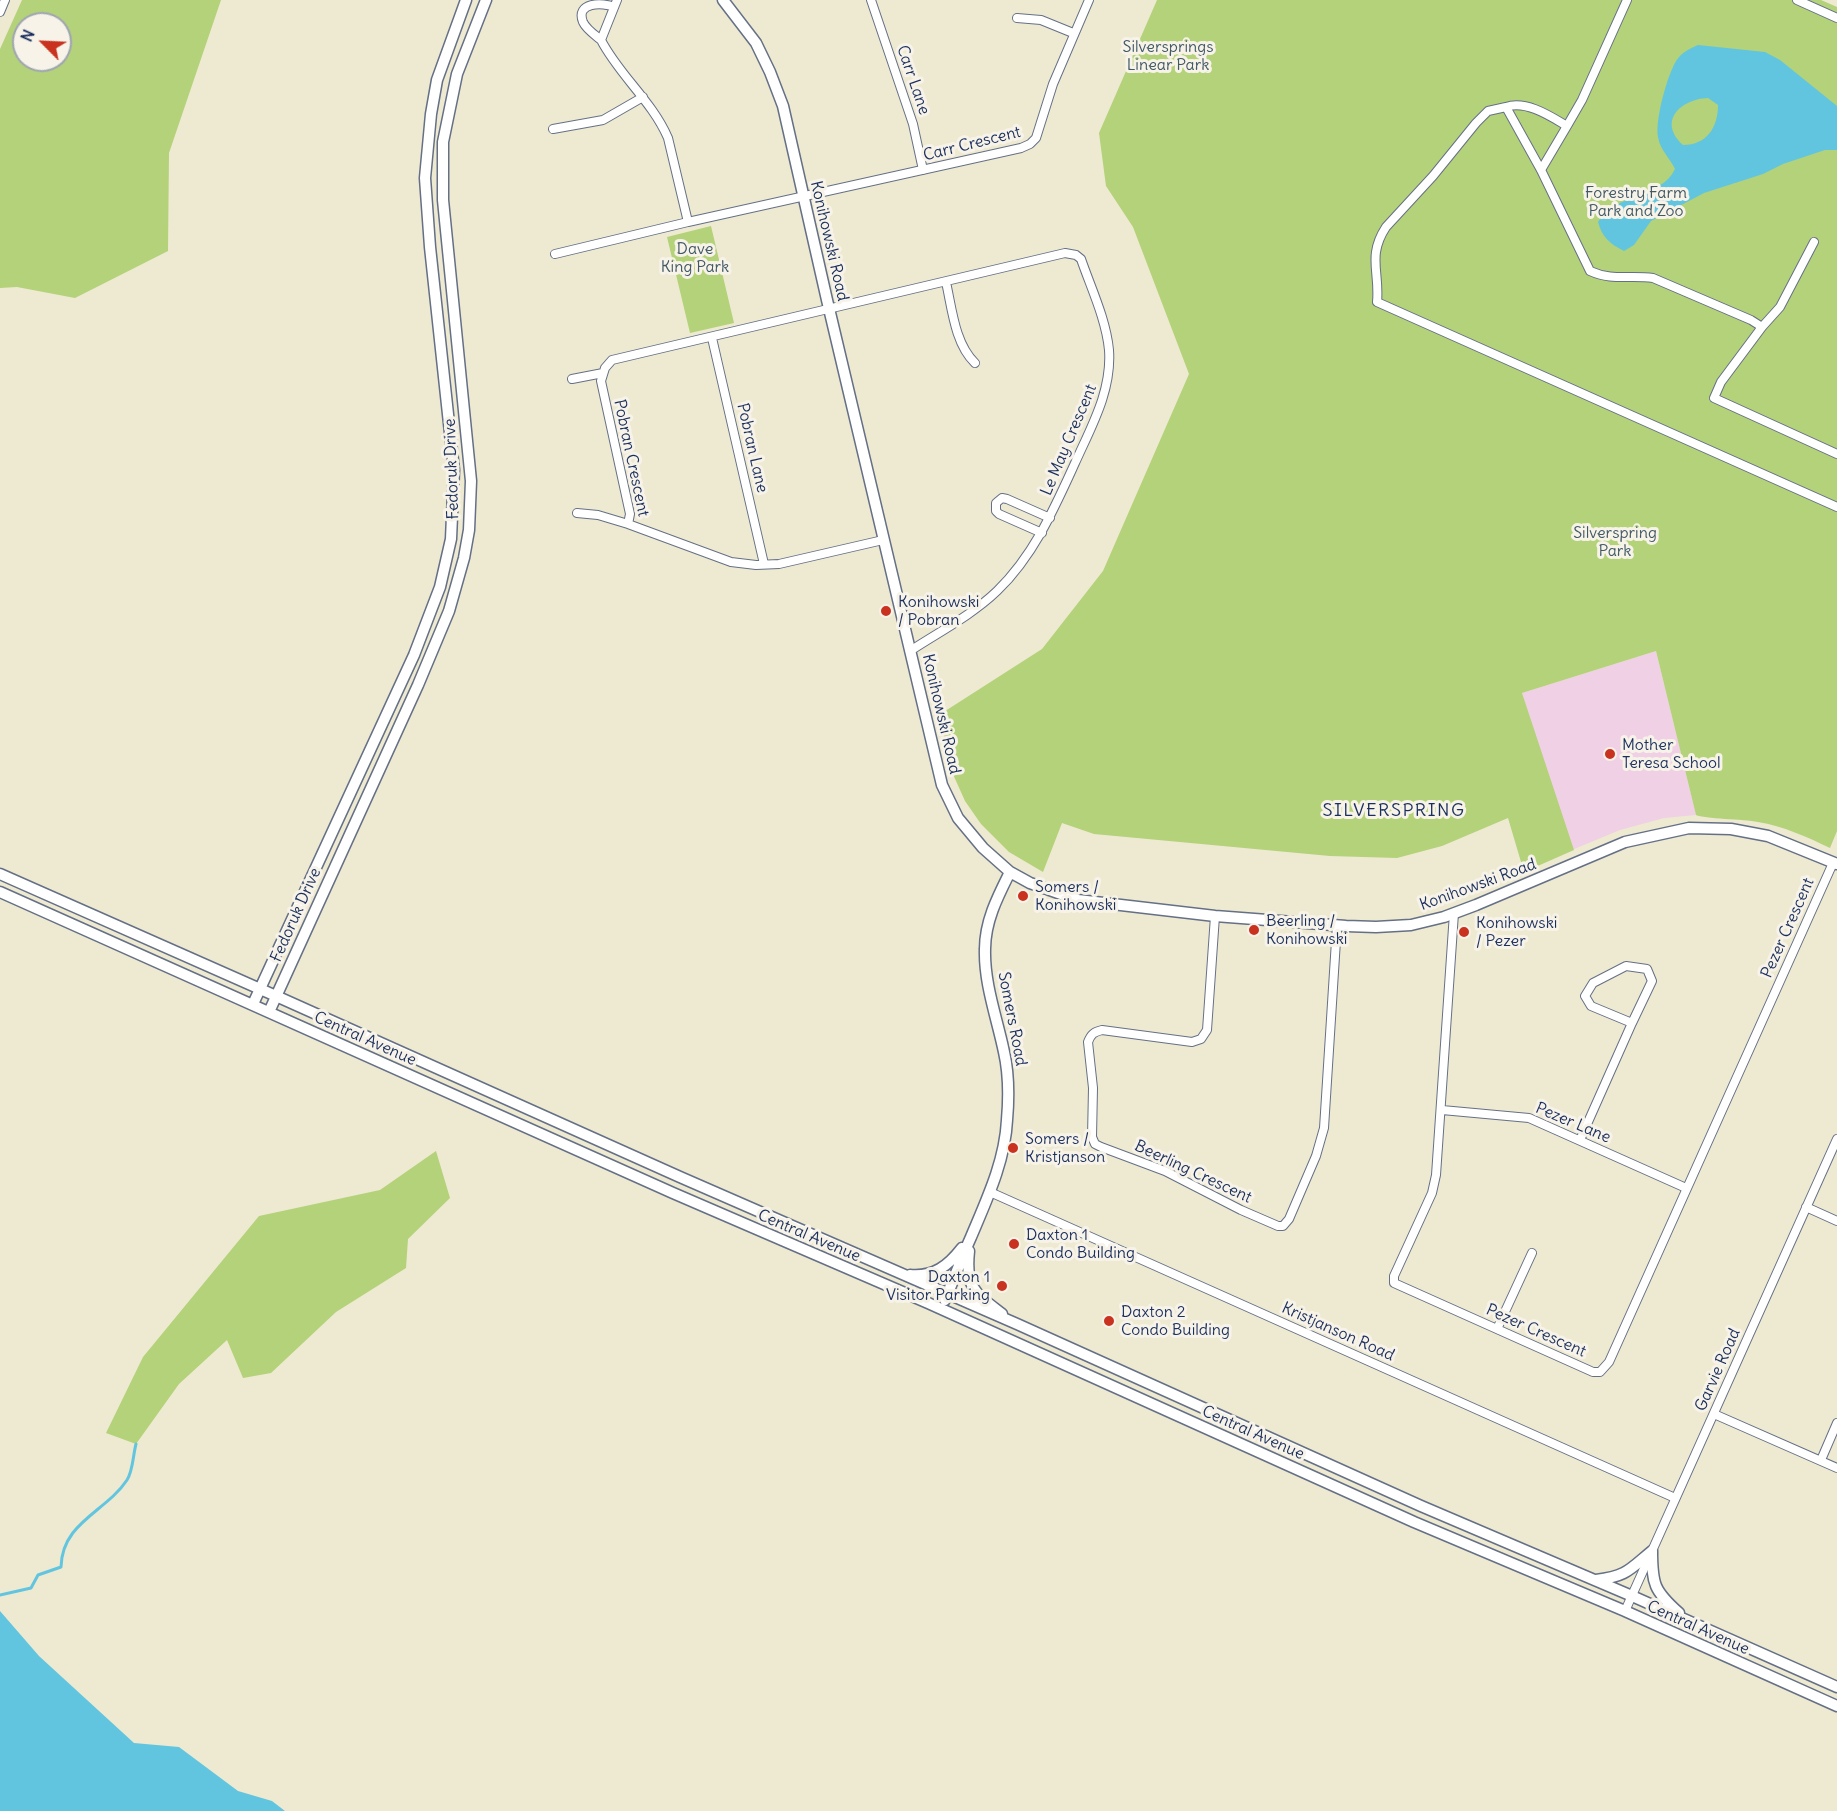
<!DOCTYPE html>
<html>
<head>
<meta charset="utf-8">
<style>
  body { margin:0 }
  #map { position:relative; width:1837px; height:1811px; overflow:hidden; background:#eee9d1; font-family:Delius,sans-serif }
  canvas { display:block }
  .north { position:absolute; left:12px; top:12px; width:60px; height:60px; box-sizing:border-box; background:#f7f3e8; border:2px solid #9fa5b1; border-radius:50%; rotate:294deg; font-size:16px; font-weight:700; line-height:24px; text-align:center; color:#1b2f5e }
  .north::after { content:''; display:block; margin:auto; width:21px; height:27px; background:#c8321e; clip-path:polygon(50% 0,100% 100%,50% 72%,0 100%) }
</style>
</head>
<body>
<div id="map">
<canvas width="1837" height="1811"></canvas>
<div class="north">N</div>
</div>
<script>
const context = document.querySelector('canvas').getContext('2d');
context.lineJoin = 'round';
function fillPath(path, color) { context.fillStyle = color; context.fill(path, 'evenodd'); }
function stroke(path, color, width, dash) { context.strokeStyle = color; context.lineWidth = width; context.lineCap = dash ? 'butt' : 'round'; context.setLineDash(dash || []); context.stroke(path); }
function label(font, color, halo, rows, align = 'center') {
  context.font = font + ' Delius,sans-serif'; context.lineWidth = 6; context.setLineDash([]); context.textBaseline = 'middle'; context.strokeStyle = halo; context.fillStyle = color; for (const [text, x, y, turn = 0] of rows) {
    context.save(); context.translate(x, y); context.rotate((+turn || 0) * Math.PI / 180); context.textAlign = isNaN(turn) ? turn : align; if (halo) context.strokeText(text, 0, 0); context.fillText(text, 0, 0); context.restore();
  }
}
fillPath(new Path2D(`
  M1656,651l40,164 -32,3 -44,12 -53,22 -45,-159z`), '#f0d0e5');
fillPath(new Path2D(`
  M22,0h199l-52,153 -1,98 -93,47 -58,-11 -17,1v-239zM24,24h36v36h-36z
  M1157,0h664l16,7v824l-7,17c-23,-11 -47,-22 -72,-26 -14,-3 -54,-3 -62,-7l-40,-164 -134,42 52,157 -50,22 -16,-54 -66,28 -45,12 -67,-2 -236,-22 -32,-11 -19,49 -34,-20 -28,-28 -16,-23 -13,-29 -13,-57 103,-66 61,-78 86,-197 -56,-147 -27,-41 -7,-53z
  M711,226l23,97 -44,10 -23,-96z
  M436,1151l14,47 -42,41 -2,29 -70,44 -65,61 -28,5 -16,-38 -48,44 -43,60 -30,-11 37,-76 116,-141 121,-26z`), '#b3d279');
fillPath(new Path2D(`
  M1698,45l67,7 15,8 57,46v44h-12l-42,14 -20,10 -59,19 -53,28 -17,24 -10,6c-14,-7 -22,-14 -26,-29 16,-29 63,-23 77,-53 -5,-11 -15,-19 -17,-32 -3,-17 9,-61 18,-76 6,-9 13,-12 22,-16zM1708,98l10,7c0,22 -11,40 -35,40 -26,-24 -2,-46 25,-47z
  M0,1611l39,45 95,87 45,4 59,44 34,10 13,10h-285z`), '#62c5e0');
stroke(new Path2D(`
  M0,1595l31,-7 7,-13 23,-8c1,-45 45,-55 66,-87 6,-9 6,-25 9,-36`), '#62c5e0', 3);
const street = new Path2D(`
  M617,0l-16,40c18,35 51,61 67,98l20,84 333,-74 9,-4 6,-6 17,-54 36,-84
  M871,0l42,124 10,46
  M1797,0l40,18
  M0,12l5,-12
  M1017,18l24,2 32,13
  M601,40c-6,-5 -15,-11 -18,-18 -8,-20 20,-20 31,-15
  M1506,107l-18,4 -12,12 -43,53 -47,51c-19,29 -6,45 -9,75l460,205
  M1567,126l15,-26 45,-100
  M553,129l50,-9 40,-23
  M1541,170l26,-44c-17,-10 -41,-26 -61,-19l35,63 49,101c22,10 39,4 63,7l98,42 11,7 -41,55 -7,16 123,56
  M555,254l133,-32
  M946,282c6,27 9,62 29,81
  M1762,327l18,-20 34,-65
  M712,338l52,226
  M572,379l31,-6
  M577,513l21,2 30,9
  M1042,533l-43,-19 -3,-3v-8l6,-5 5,1 43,19
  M883,540l-104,24 -23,1 -25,-3 -103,-38 2,-10 -29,-133 4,-13 7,-8 453,-107 11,2 5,4c10,29 25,60 28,91 3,41 -18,77 -34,113 -21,46 -41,92 -78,128 -25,24 -58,41 -87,60
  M1454,913l-18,262 -4,18 -38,83v7l199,89h7l9,-10 224,-499
  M1215,916l-8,114 -6,9 -9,3 -90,-12c-8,2 -11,4 -14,12l5,46 -1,49 3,7 6,3 64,24 76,39 37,16h5l6,-7 27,-63 8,-28 13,-203
  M1626,966l21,3 5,12 -20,42 -41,-17 -6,-10 8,-13z
  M1442,1110l87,8 157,70
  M1580,1140l52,-117
  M990,1192l685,306
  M1806,1207l31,14
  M1497,1329l35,-76
  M1714,1414l123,54
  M1821,1460l16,-37
  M1625,1611l212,-472`);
const secondary = new Path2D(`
  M723,0l33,43 14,29 13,34 44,194 115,485 16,33 25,30 27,24 20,11 48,17 137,16 131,10 30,1 35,-2 33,-8 32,-12 149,-63 64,-14 42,1 37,7 69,28
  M0,874l276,122 404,181 337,147 404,182 211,90 205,91
  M0,892l673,301 255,110 486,219 211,89 212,95
  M253,1004l161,-349 26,-68 11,-48 3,-69 -24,-223 -5,-69 6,-64 6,-34 29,-80
  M269,1012l149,-327 31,-74 15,-53 5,-28 2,-49 -28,-281v-58l14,-68 29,-74
  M969,1251c-4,37 6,42 33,63
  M910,1275c24,2 38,-9 52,-27
  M945,1300c9,-21 17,-43 26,-63 16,-38 34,-76 36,-117 2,-23 2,-46 -3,-68 -7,-34 -20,-68 -19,-103 0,-28 13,-53 25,-77
  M1652,1551c0,33 2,40 27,62
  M1596,1580c31,-4 33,-10 56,-29`);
stroke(street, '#657086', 10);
stroke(secondary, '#657086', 13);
stroke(street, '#fff', 8);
stroke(secondary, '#fff', 10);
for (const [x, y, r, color] of [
  [886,611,6,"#c8321e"],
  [1610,754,6,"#c8321e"],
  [1023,896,6,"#c8321e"],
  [1254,930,6,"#c8321e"],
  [1464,932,6,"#c8321e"],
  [1013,1148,6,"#c8321e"],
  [1014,1244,6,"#c8321e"],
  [1002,1286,6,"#c8321e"],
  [1109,1321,6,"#c8321e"]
]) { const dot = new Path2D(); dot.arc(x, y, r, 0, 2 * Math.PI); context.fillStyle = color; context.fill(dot); stroke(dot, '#f7f3e8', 2); }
label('16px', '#415865', '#f7f3e8', [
  ["Silversprings",1168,47],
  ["Linear Park",1168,65],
  ["Forestry Farm",1636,193],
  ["Park and Zoo",1636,211],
  ["Dave",695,249],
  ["King Park",695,267],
  ["Silverspring",1615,533],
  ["Park",1615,551]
]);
label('16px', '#1b2f5e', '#f7f3e8', [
  ["Carr Lane",913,80,71],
  ["Carr Crescent",972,144,-14],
  ["Konihowski Road",829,241,77],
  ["Le May Crescent",1069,440,-67],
  ["Pobran Lane",752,448,77],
  ["Pobran Crescent",631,458,78],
  ["Fedoruk Drive",452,469,-92],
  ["Konihowski Road",941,714,77],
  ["Konihowski Road",1478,885,-20],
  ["Fedoruk Drive",296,915,-66],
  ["Pezer Crescent",1788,928,-66],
  ["Somers Road",1012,1019,79],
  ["Central Avenue",365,1039,24],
  ["Pezer Lane",1573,1123,23],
  ["Beerling Crescent",1193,1172,25],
  ["Central Avenue",809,1236,23],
  ["Pezer Crescent",1536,1331,24],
  ["Kristjanson Road",1338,1332,24],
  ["Garvie Road",1718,1370,-66],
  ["Central Avenue",1253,1433,24],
  ["Central Avenue",1698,1628,24]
]);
label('16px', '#1b2f5e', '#f7f3e8', [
  ["Konihowski",898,602],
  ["/ Pobran",898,620],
  ["Mother",1622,745],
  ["Teresa School",1622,763],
  ["Somers /",1035,887],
  ["Konihowski",1035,905],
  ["Beerling /",1266,921],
  ["Konihowski",1266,939],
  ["Konihowski",1476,923],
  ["/ Pezer",1476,941],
  ["Somers /",1025,1139],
  ["Kristjanson",1025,1157],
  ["Daxton 1",1026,1235],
  ["Condo Building",1026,1253],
  ["Daxton 1",990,1277,"right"],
  ["Visitor Parking",990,1295,"right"],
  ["Daxton 2",1121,1312],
  ["Condo Building",1121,1330]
], 'left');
context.letterSpacing = '1.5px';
label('18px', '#1b2f5e', '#f7f3e8', [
  ["SILVERSPRING",1394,811]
]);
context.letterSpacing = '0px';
</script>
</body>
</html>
